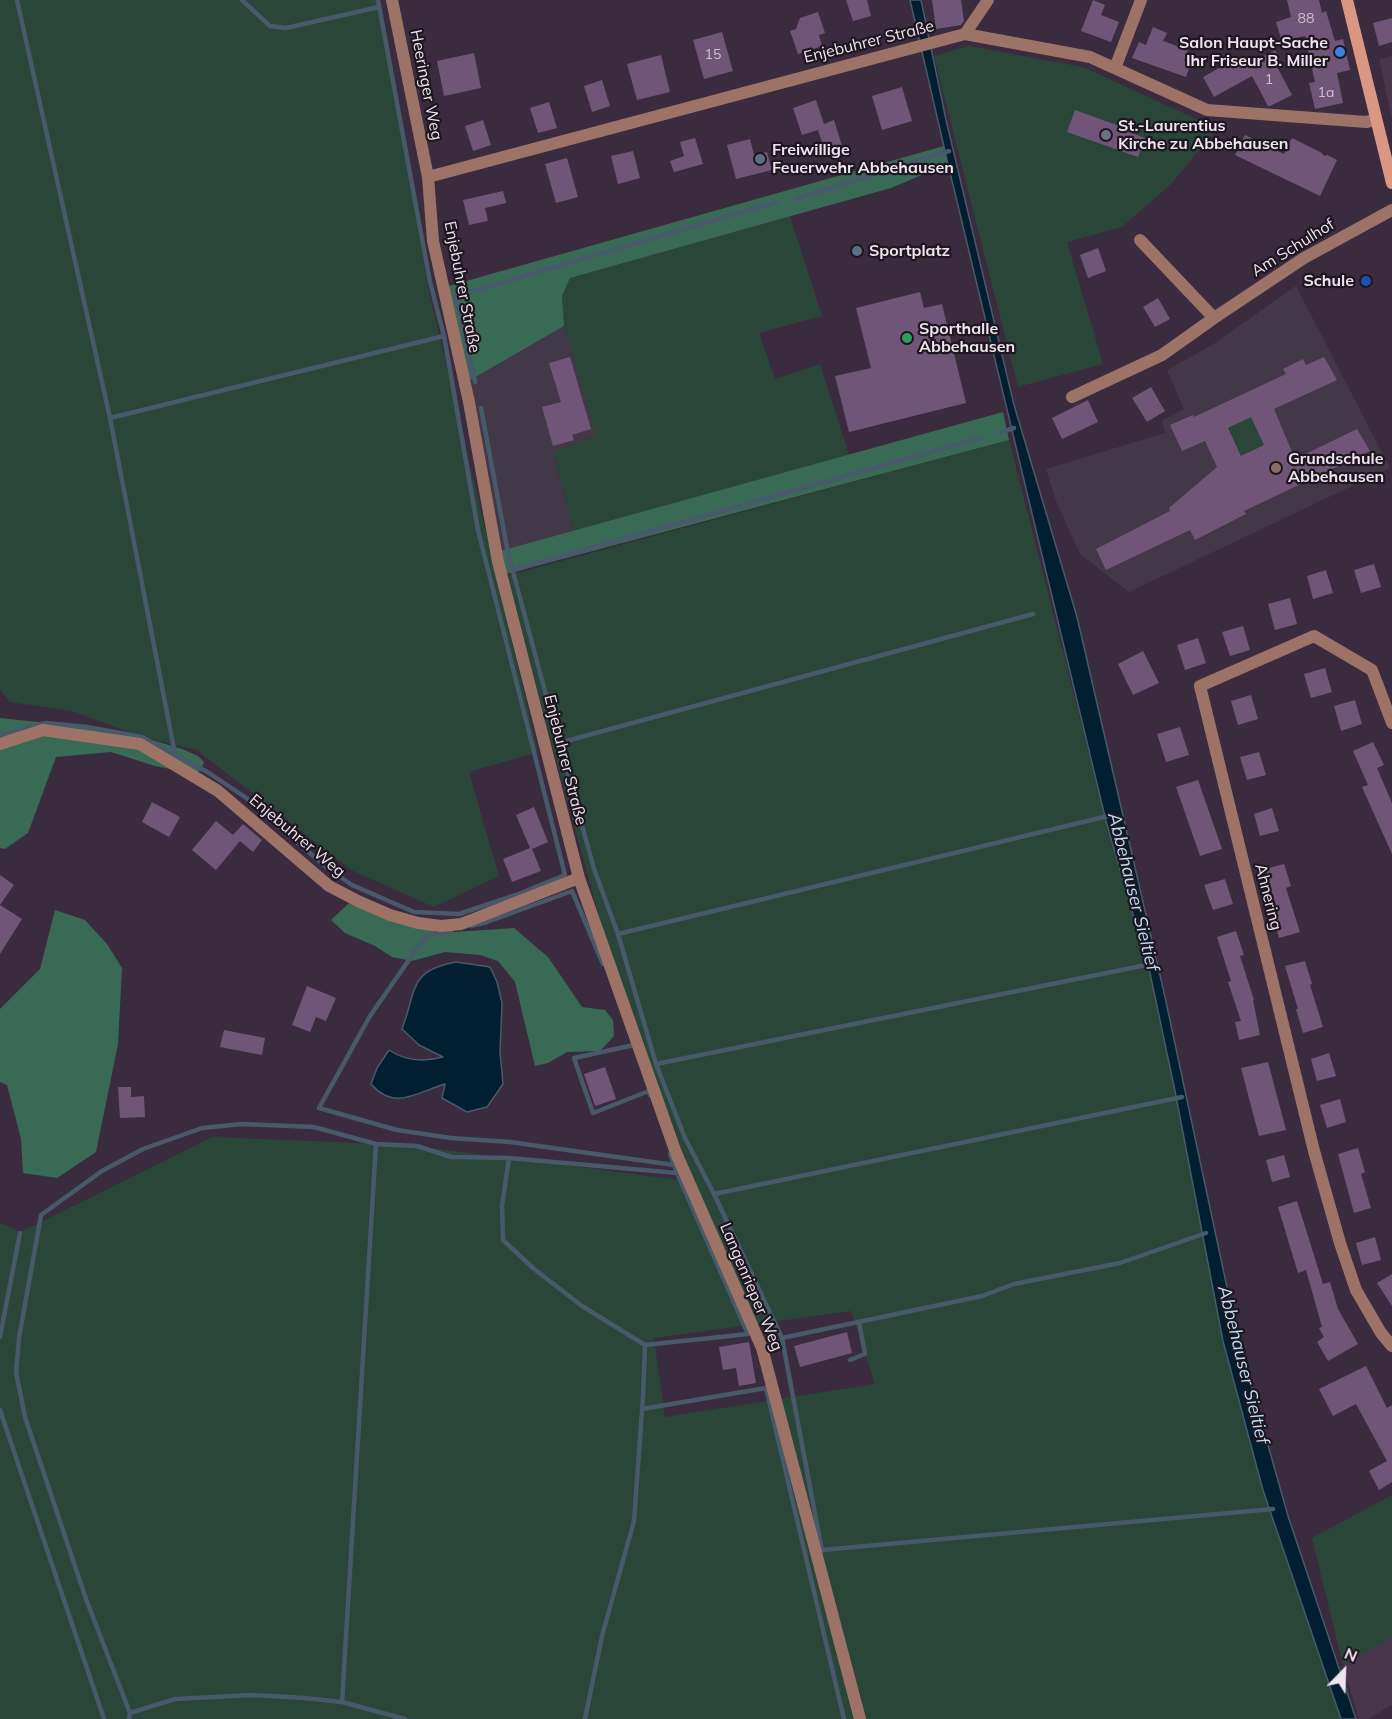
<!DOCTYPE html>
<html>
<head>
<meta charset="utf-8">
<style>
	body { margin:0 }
	#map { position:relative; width:1392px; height:1719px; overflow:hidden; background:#3a2c3e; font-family:Mulish,sans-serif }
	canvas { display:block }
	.north { position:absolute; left:1314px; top:1641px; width:60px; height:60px; -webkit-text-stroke:4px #1e171f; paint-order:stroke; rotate:23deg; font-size:16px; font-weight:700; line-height:24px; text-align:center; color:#ede4f0 }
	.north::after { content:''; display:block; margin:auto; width:21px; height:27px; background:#ede4f0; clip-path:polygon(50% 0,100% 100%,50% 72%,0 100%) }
</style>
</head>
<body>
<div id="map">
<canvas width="1392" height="1719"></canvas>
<div class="north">N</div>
</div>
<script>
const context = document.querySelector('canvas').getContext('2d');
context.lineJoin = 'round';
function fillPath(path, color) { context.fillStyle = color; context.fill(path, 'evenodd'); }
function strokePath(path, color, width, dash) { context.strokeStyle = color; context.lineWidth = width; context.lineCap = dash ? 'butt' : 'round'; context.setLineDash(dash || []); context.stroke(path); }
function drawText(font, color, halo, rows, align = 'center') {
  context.font = font + ' Mulish,sans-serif'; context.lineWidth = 4.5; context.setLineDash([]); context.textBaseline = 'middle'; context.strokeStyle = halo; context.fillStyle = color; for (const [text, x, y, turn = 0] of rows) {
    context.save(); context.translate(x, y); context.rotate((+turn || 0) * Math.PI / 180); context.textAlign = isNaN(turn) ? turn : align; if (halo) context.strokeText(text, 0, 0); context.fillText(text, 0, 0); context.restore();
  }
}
fillPath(new Path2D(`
	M1392,56V120L1379,59Z
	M1392,1637V1705L1368,1719H1359L1343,1665Z`), '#49364d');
fillPath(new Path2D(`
	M1296,286L1390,468L1129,592L1080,554L1056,501L1046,469L1165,433L1162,421L1184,409L1167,370L1212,345Z
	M564,326L596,436L553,452L574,531L500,551L467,382Z`), '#423848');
fillPath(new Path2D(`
	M0,0H379L429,292L538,752L469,772L499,876L434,907L351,870L197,750L142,737L72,711L10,702L0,689Z
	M969,46L1083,67L1205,123H1222L1170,185L1122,227L1067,242L1103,364L1018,387L934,56Z
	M790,216L822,316L759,333L775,379L820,364L849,455L574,531L553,452L596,436L564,326L562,296L570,278Z
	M1249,412L1264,445L1241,456L1228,428L1240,422Z
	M1009,440L1106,821L1150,973L1175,1091L1223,1341L1263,1490L1341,1719H0V1223L21,1232L212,1137L407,1145L680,1180L607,945L506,576ZM851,1311L875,1384L665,1417L654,1338Z
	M1392,1495V1637L1343,1665L1312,1538Z`), '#2a4639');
fillPath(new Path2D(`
	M944,146L948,164L891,188L570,278L562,296L564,326L467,382L445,287Z
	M1003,412L1009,440L506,574L500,551Z
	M0,718L122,731L182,749L198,756L204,762L201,770L195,774L155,766L111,752L56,757L28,833L5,849L0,848Z
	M349,903L372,905L439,933L514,928L548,957L582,1007L605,1010L613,1020L614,1036L600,1051L567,1052L548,1063L535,1066L515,982L498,961L480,955L445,952L412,961L392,957L375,946L345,933L331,920Z
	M55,910L85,920L107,944L122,968L118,1044L96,1152L57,1178L23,1173L21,1139L7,1085L0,1082V1009L40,969Z`), '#386a55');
const water = new Path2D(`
	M910,0H921L946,120L1014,405L1077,617L1165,997L1238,1339L1288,1516L1356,1719H1341L1263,1490L1223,1341L1175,1091L1150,973L1106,821L948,164Z
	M456,962L490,967L497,982L502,1003L500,1052L503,1084L487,1107L467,1112L442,1098L445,1084C419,1091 395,1112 371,1084L377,1068L389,1050C405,1061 424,1062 443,1057L419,1045L402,1029C417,990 408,971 456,962Z`);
fillPath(water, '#021e31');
strokePath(water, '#48596a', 1.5);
strokePath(new Path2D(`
	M17,0L110,418L175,754
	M242,0L270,26L286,28L379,7
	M796,199L949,151
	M475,382L456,296L777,202
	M481,408L508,553L562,755
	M110,418L444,336
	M999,433L1014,428
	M513,570L980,438
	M0,735L46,723L87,727L142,737L209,773L245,797L326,867L352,885L414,912L459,914L516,895L565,875L478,530L444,336L430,282L378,0
	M559,743L1033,614
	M566,767L594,869L618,934L656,1064L685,1138L714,1194L782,1338L982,1296L1014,1284L1120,1263L1206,1233
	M471,926L487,922L572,891L603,964
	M451,931L427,936L420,944L370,1016L319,1108L397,1130L451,1138L510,1142L674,1165
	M618,934L1108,816
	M633,1042L634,1045L574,1058L593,1113L649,1091L650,1095
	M656,1064L1151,964
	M509,1158L502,1206L503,1240L534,1269L582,1306L645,1345L748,1334L677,1173L670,1154
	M714,1194L1182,1097
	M0,1337L20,1233
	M782,1338L822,1551
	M850,1360L865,1354L859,1322
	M642,1409L766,1388L844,1719
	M0,1410L104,1719
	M822,1550L1273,1509
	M342,1702L376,1144
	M130,1713L175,1699L252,1695L304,1698L342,1702L405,1719
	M129,1719L130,1713L86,1599L25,1417L16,1372L19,1338L41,1215L102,1171L143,1149L202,1128L242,1124L314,1127L376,1144L417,1146L451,1157L509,1158L677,1173
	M585,1719L602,1636L634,1521L643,1397L645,1345`), '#48596a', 4.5);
fillPath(new Path2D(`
	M846,0H867L871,16L853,21Z
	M932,0H961L964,21L961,25L936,29Z
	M1093,0L1105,5L1101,15L1119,22L1111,42L1081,31Z
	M1287,0H1319L1322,13L1326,11L1335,41L1343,39L1350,70L1337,73L1343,103L1315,109L1309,83L1315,82L1305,36L1282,42L1276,22L1291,17Z
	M818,12L825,33L819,35L822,46L798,54L790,31L796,29L800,18Z
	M1392,18V42L1379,46L1373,23Z
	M1153,27L1167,33L1163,41L1188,50L1184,61L1191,63L1186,77L1132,58L1139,42L1146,45Z
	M722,32L733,71L704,79L693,40Z
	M1275,50L1280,60L1275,63L1292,95L1270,106H1268L1252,76L1214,97L1203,77L1239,57L1244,67Z
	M474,53L481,88L444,96L437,61Z
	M661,55L670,92L637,100L627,64Z
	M602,80L610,106L592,112L584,86Z
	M902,87L912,121L882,130L872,96Z
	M816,100L824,124L834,120L844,152L827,157L818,130L802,135L793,108Z
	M549,102L557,128L538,133L530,108Z
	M1075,110L1122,127L1121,129L1145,138L1138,157L1067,132Z
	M483,120L491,145L473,151L465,126Z
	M1245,135L1284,154L1292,138L1322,153L1324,156L1327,155L1337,160L1320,196L1235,155Z
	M695,138L703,164L674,172L670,161L684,156L680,142Z
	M750,139L754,155L767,152L772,170L736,179L727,145Z
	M633,151L640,178L618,184L611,156Z
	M567,158L578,197L556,203L545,164Z
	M503,191L506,203L485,208L488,221L469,225L463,200Z
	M1098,248L1106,271L1088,278L1080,255Z
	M920,292L924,308L942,304L966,403L849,432L835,376L871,368L856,308Z
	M1158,298L1170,319L1155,327L1143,307Z
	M570,357L591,429L572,435L574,440L553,446L542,407L561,402L549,363Z
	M1324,357L1337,380L1274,409L1295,459L1357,429L1370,451L1244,511L1246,514L1195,540L1190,530L1106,570L1096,549L1170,511L1169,508L1217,467L1205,441L1182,451L1170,425L1193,415L1194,417L1286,374L1283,369L1303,359L1306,365ZM1251,417L1264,445L1241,456L1228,428Z
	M1151,387L1165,411L1147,422L1132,398Z
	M1088,400L1098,422L1062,439L1052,418Z
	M1374,564L1381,587L1361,593L1354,570Z
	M1326,570L1333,593L1313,599L1307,576Z
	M1290,598L1297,624L1275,630L1268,604Z
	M1243,626L1250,650L1230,656L1222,632Z
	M1198,638L1206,663L1185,670L1177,645Z
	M1143,651L1159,683L1133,695L1118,664Z
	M1325,668L1332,692L1311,698L1304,674Z
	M1251,695L1258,719L1238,725L1231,701Z
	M1355,700L1362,724L1341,731L1334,706Z
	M1180,727L1189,755L1166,762L1157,734Z
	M1373,742L1384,765L1377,768L1392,803V854L1362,787L1368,785L1353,751Z
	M1259,752L1266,775L1247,780L1240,757Z
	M1198,780L1222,849L1200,856L1176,787Z
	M152,802L180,817L169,837L142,822Z
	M534,807L548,842L532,849L541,871L512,882L503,859L530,848L516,815Z
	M1272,808L1279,831L1260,836L1254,814Z
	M216,821L233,835L243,824L262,840L253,852L240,841L216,870L192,850Z
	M1284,864L1291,886L1286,888L1300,932L1279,938L1272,914L1278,912L1265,869Z
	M0,875L14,885L0,905L22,919L0,954Z
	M1225,879L1233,904L1213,910L1204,885Z
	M1236,931L1244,955L1240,956L1254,1000H1253L1260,1035L1239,1040L1235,1022L1241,1021L1228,982L1231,981L1217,937Z
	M1305,961L1312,984L1310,985L1323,1027L1303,1033L1296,1009H1298L1285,966Z
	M307,986L336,998L326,1021L316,1017L310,1032L292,1025Z
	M224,1030L265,1038L262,1055L220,1047Z
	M1329,1053L1336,1076L1317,1081L1311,1059Z
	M1268,1062L1286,1130L1259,1136L1241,1068Z
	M605,1067L616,1099L595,1106L584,1074Z
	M118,1087H131V1097L144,1096L145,1117L120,1118Z
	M1340,1099L1346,1122L1327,1128L1320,1105Z
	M1358,1148L1365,1172L1361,1174L1371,1208L1354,1213L1338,1154Z
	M1284,1155L1290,1177L1272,1182L1266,1160Z
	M1297,1201L1323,1284L1330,1282L1338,1309L1358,1344L1328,1361L1317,1342L1324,1337L1319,1328L1322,1327L1306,1270L1298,1273L1278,1207Z
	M1375,1237L1381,1260L1362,1265L1356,1243Z
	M1392,1274V1306L1377,1283Z
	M847,1332L852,1353L800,1367L794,1346Z
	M749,1342L756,1383L739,1386L736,1368L723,1370L719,1347Z
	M1366,1366L1387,1408L1392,1405V1482L1379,1490L1369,1471L1387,1461L1356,1404L1333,1416L1319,1389Z`), '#715578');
strokePath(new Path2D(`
	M392,0L428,177L433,241L469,402L498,562L579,878L676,1153L762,1348L860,1719
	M965,34L1090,57L1207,110L1366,122L1376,120
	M1115,68L1141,0
	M428,177L965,34L988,0
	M1140,240L1214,318
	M1072,397L1162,355L1214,318L1304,258L1392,210
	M1392,723L1372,670L1314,636L1200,686L1314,1151L1340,1243L1356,1290L1381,1333L1392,1346
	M0,744L43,730L140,744L218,791L329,886L360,902L390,915L418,923L441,926L461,924L579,878`), '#9d7367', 12);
strokePath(new Path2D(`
	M1347,0L1392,183`), '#d99784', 12);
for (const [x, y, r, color] of [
	[1340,52,6,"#3f7fe0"],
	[1106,135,6,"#6b7280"],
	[760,159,6,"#5c6f8a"],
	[857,251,6,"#5c6f8a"],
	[1366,281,6,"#1a4fb4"],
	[907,338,6,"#2e9e5b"],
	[1276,468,6,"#8d6e63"]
]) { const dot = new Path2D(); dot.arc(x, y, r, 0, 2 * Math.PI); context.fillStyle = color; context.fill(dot); strokePath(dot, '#1e171f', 2); }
drawText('14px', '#cec0d2', null, [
	["88",1306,19],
	["15",713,55],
	["1",1269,80],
	["1a",1326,93]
]);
drawText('16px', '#ede4f0', '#1e171f', [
	["Enjebuhrer Straße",869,42,-14],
	["Heeringer Weg",426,85,79],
	["Am Schulhof",1293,248,-32],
	["Enjebuhrer Straße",462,287,79],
	["Enjebuhrer Straße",565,760,76],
	["Enjebuhrer Weg",297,836,40],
	["Ahnering",1268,897,76],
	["Langenrieper Weg",751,1287,67]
]);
drawText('bold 16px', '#ede4f0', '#1e171f', [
	["Salon Haupt-Sache",1328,43,"right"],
	["Ihr Friseur B. Miller",1328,61,"right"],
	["St.-Laurentius",1118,126],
	["Kirche zu Abbehausen",1118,144],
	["Freiwillige",772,150],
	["Feuerwehr Abbehausen",772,168],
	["Sportplatz",869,251],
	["Schule",1354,281,"right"],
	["Sporthalle",919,329],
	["Abbehausen",919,347],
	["Grundschule",1288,459],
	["Abbehausen",1288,477]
], 'left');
drawText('italic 18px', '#badffd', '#1e171f', [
	["Abbehauser Sieltief",1133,892,76],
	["Abbehauser Sieltief",1243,1365,76]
]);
</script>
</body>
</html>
